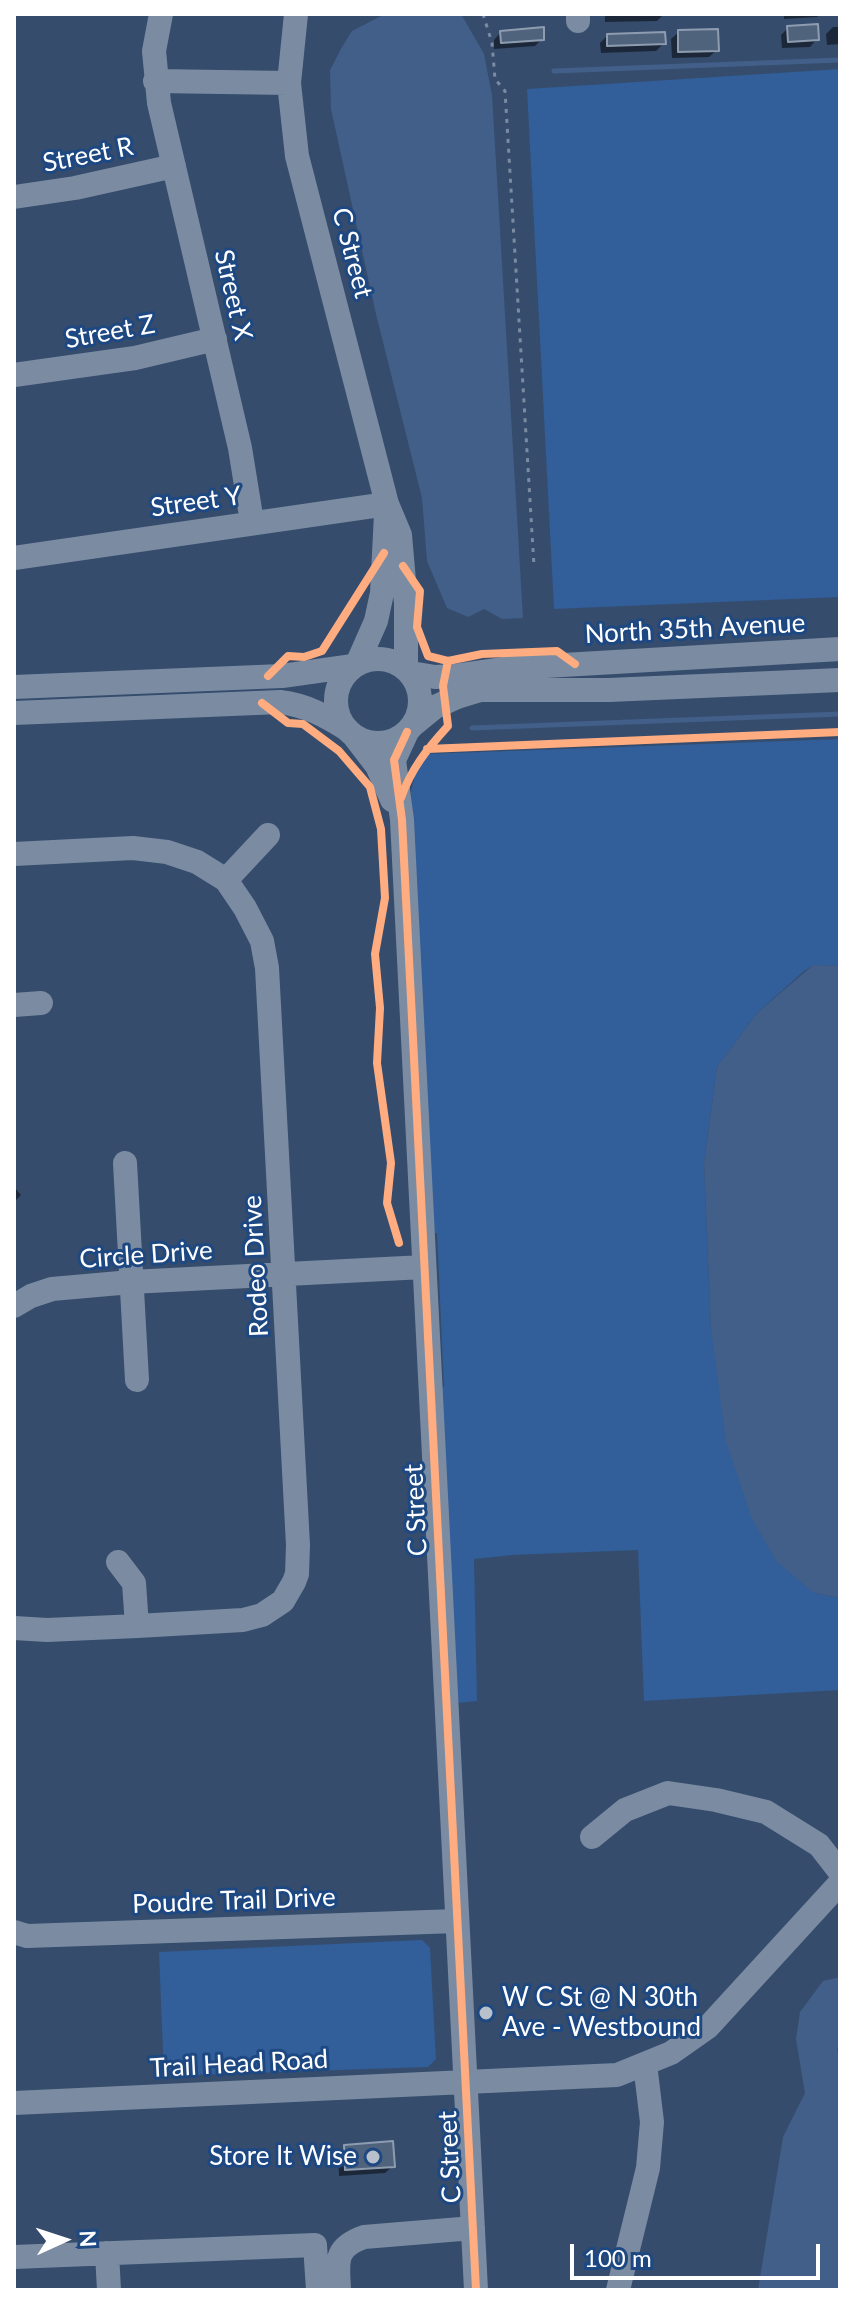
<!DOCTYPE html>
<html>
<head>
<meta charset="utf-8">
<style>
	body { margin:0 }
	#map { position:relative; width:854px; height:2304px; overflow:hidden; background:#354c6c; font-family:Lato,sans-serif }
	canvas { display:block }
	.frame { position:absolute; inset:0; border:16px solid #fff; pointer-events:none }
	.north { position:absolute; left:24px; top:2200px; width:80px; height:80px; -webkit-text-stroke:6px #1e4882; paint-order:stroke; rotate:87deg; font-size:22px; font-weight:700; line-height:32px; text-align:center; color:#fff }
	.north::after { content:''; display:block; margin:auto; width:28px; height:36px; background:#fff; clip-path:polygon(50% 0,100% 100%,50% 72%,0 100%) }
	.scale { position:absolute; left:570px; top:2244px; width:250px; height:36px; box-sizing:border-box; border:4px solid #fff; border-top:0; padding-left:10px; font-size:24px; line-height:28px; white-space:nowrap; color:#fff; -webkit-text-stroke:6px #1e4882; paint-order:stroke }
</style>
</head>
<body>
<div id="map">
<canvas width="854" height="2304"></canvas>
<div class="frame"></div>
<div class="north">N</div>
<div class="scale">100 m</div>
</div>
<script>
const context = document.querySelector('canvas').getContext('2d');
context.lineJoin = 'round';
function fillPath(path, color) { context.fillStyle = color; context.fill(path, 'evenodd'); }
function strokePath(path, color, width, dash) { context.strokeStyle = color; context.lineWidth = width; context.lineCap = dash ? 'butt' : 'round'; context.setLineDash(dash || []); context.stroke(path); }
function drawText(font, color, halo, rows, align = 'center') {
  context.font = font + ' Lato,sans-serif'; context.lineWidth = 6; context.setLineDash([]); context.textBaseline = 'middle'; context.strokeStyle = halo; context.fillStyle = color; for (const [text, x, y, turn = 0] of rows) {
    context.save(); context.translate(x, y); context.rotate((+turn || 0) * Math.PI / 180); context.textAlign = isNaN(turn) ? turn : align; if (halo) context.strokeText(text, 0, 0); context.fillText(text, 0, 0); context.restore();
  }
}
fillPath(new Path2D(`
	M840,69V597L554,609L527,89Z
	M840,739V966L813,965L803,972L757,1013L717,1067L704,1163L711,1329L814,1593L840,1598V1690L644,1701L638,1550L512,1555L474,1559L477,1701L457,1703L440,1387H444L437,1233H431L411,792L417,766L426,754Z
	M422,1940L430,1948L436,2059L428,2067L164,2076L159,1952Z`), '#325e99');
fillPath(new Path2D(`
	M385,14H461L484,54L492,95L523,618L502,619L484,609L468,617L447,608L427,561L422,498L376,314L331,109L330,70L342,47L352,31Z
	M813,965L840,966V1598L814,1593L777,1562L752,1519L726,1442L711,1329L704,1163L717,1067L757,1013Z
	M840,1977V2045L837,2049L840,2064V2290H758L783,2137L805,2093L796,2039L800,2012L823,1981Z`), '#415f89');
fillPath(new Path2D(`
	M605,14H664L657,21L605,22Z
	M784,14H820L817,17L784,19Z
	M833,27H840V44L827,45L826,34Z
	M788,28L817,39L810,47L782,48L781,35Z
	M501,32L542,39L535,46L494,49V40Z
	M679,32L717,50L709,57L672,58L671,39Z
	M607,36L664,43L656,51L601,53L600,43Z
	M14,1187L21,1195L14,1202Z
	M345,2147L393,2166L385,2173L339,2176L338,2154Z`), '#0007');
strokePath(new Path2D(`
	M554,71L840,60
	M472,728L840,714`), '#415f89', 5);
const building = new Path2D(`
	M818,24L819,40L788,42L787,26Z
	M544,27V40L501,43L500,31Z
	M718,29L719,51L678,52V30Z
	M665,32L666,44L607,46V34Z
	M393,2141L395,2167L345,2170L344,2145Z`);
fillPath(building, '#50637c');
strokePath(building, '#8e9cb0', 2);
strokePath(new Path2D(`
	M483,14L492,43L495,79L505,91L534,566`), '#7b8ca2', 3, [4, 6]);
strokePath(new Path2D(`
	M161,14L154,51L159,103L240,448L252,522
	M296,14L289,83L297,156L387,504L400,535L406,604V668
	M578,21V14
	M155,81L289,83
	M14,197L75,188L174,166
	M14,375L135,358L215,339
	M14,558L387,504
	M336 701a42 42 0 1 1 84 0a42 42 0 1 1-84 0Z
	M357,664L376,621L382,593L386,514
	M411,673L435,677L455,676L511,668L840,649
	M14,687L282,676L353,666
	M14,713L280,702C306,705 326,716 348,730
	M413,725L435,707L457,697L480,690H609L840,680
	M407,732L394,760L402,820L476,2290
	M354,736L377,766L392,800
	M14,854L133,848L167,852L197,862L226,880L245,908L262,941L267,968L298,1545L297,1574L294,1582L283,1601L262,1615L243,1620L137,1626L47,1630L14,1628
	M226,880L268,835
	M14,1005L41,1003
	M125,1163L137,1380
	M14,1306L31,1296L52,1289L131,1282L424,1267
	M118,1562L134,1583L137,1626
	M592,1837L625,1810L668,1793L716,1800L766,1812L819,1845L840,1872
	M14,1932L27,1936L457,1921
	M14,2103L617,2075L671,2053L708,2027L840,1883
	M107,2253L109,2290
	M14,2257L315,2245L318,2290
	M339,2290C338,2262 333,2248 364,2237L473,2228
	M618,2290L648,2168L652,2122L645,2064`), '#7b8ca2', 24);
strokePath(new Path2D(`
	M403,566L420,591L417,627L428,656L448,661L482,654L557,651L575,664
	M268,676L288,656L304,657L322,651L384,553
	M262,703L288,723L303,724L339,751L370,787L381,829L385,898L375,954L380,1008L377,1063L391,1163L387,1203L399,1243
	M407,732L394,760L402,820L476,2290
	M427,749L840,732
	M401,798C411,769 427,749 448,726L443,686L448,661`), '#ffac80', 8);
for (const [x, y, r, color] of [
	[486,2013,8,"#b8c0cc"],
	[373,2157,8,"#b8c0cc"]
]) { const dot = new Path2D(); dot.arc(x, y, r, 0, 2 * Math.PI); context.fillStyle = color; context.fill(dot); strokePath(dot, '#1e4882', 3); }
drawText('26px', '#fff', '#1e4882', [
	["Street R",88,155,-11],
	["C Street",352,253,75],
	["Street X",233,295,77],
	["Street Z",110,332,-10],
	["Street Y",196,502,-8],
	["North 35th Avenue",695,629,-3],
	["Circle Drive",146,1255,-4],
	["Rodeo Drive",256,1266,-93],
	["C Street",416,1510,-93],
	["Poudre Trail Drive",234,1901,-2],
	["Trail Head Road",239,2064,-3],
	["C Street",450,2157,-93]
]);
drawText('26px', '#fff', '#1e4882', [
	["W C St @ N 30th",502,1998],
	["Ave - Westbound",502,2028],
	["Store It Wise",357,2157,"right"]
], 'left');
</script>
</body>
</html>
